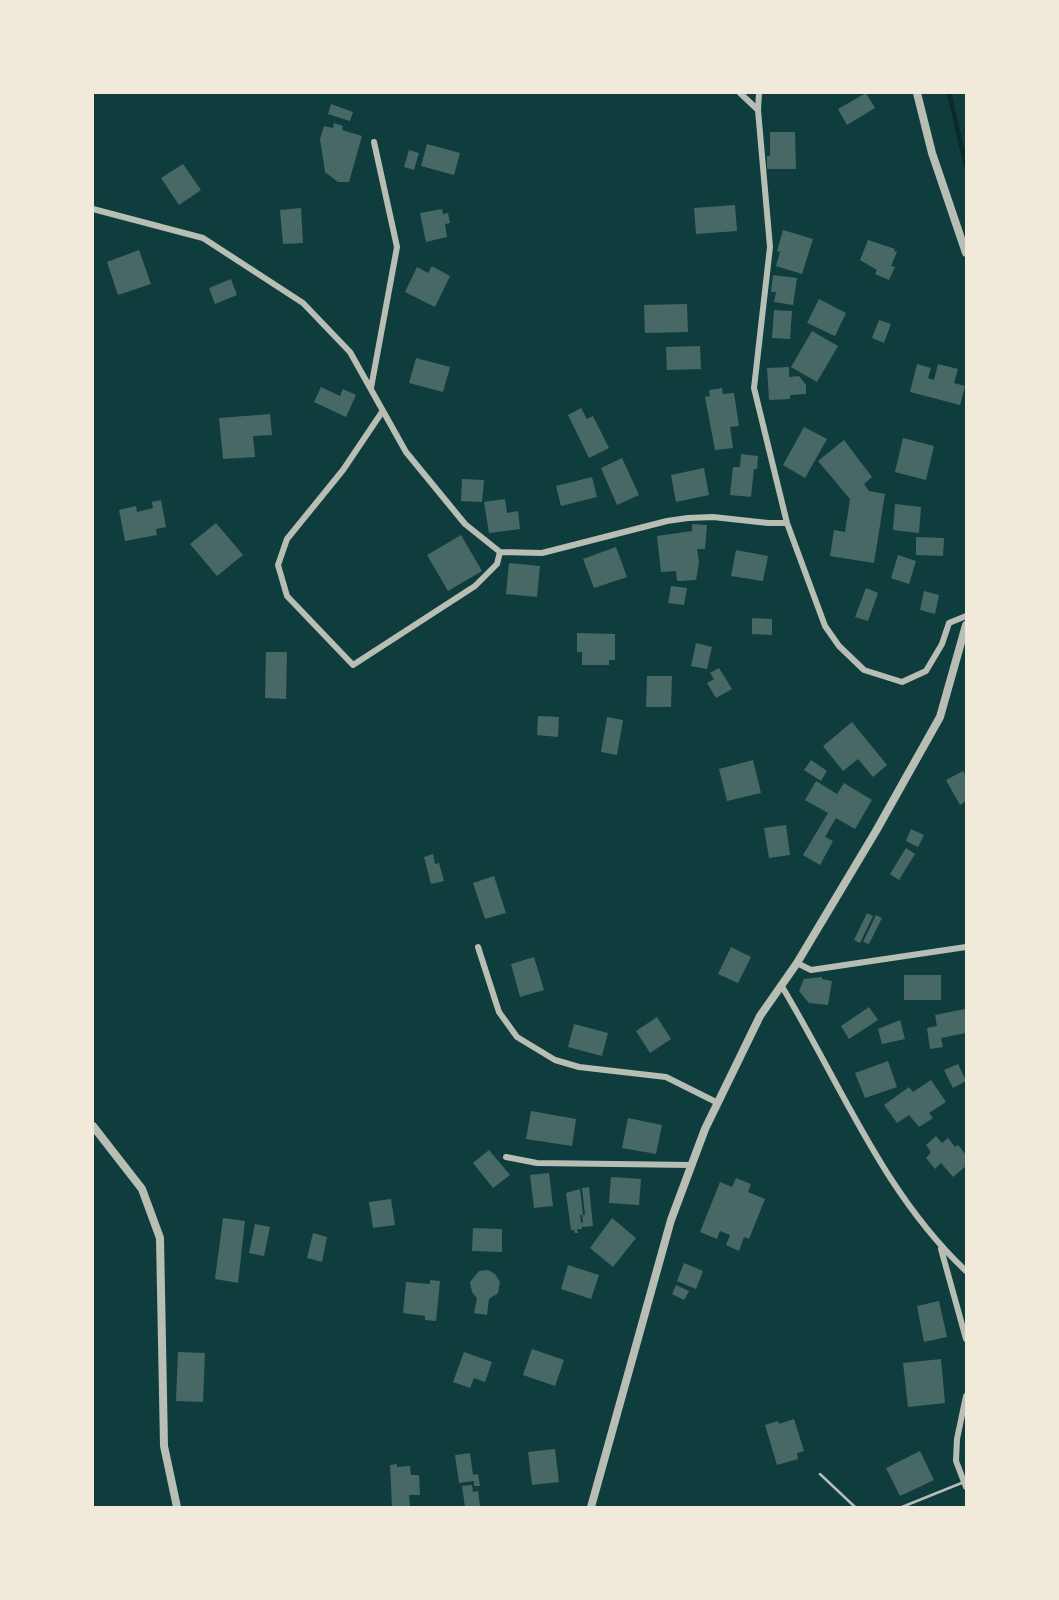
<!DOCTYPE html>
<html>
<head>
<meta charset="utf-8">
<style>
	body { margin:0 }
	#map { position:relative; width:1059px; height:1600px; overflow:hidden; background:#0f3d3e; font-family:"Archivo Narrow",sans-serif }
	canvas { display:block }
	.frame { position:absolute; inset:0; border:94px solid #f1e9da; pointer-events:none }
</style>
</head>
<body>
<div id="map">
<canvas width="1059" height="1600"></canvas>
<div class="frame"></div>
</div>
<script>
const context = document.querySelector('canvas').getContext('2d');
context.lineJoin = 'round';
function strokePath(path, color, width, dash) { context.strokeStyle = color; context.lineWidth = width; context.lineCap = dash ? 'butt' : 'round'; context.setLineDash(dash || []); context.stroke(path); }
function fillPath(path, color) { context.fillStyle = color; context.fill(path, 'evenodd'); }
strokePath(new Path2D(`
	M949,93L966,166`), '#0a2a2b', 4.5);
fillPath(new Path2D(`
	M866,93L875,108L847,125L838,109Z
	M331,104L353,112L350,121L328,114Z
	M334,123L343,126L342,130L362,136L349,182H338L325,172L320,139L324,126L333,128Z
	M770,132H795L796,169H767V156H770Z
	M427,144L460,153L454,175L421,166Z
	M409,150L419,153L414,170L404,167Z
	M183,164L201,190L179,205L161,178Z
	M735,205L737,231L696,234L694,208Z
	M301,208L303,243L283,244L280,210Z
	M442,209L443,214L448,213L450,223L445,224L447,237L426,242L420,213Z
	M783,230L813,239L802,274L776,266L780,252L777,251Z
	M868,240L895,249L894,251L897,252L891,266L895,267L889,280L875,274L877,270L860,260Z
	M139,250L151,284L118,295L107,262Z
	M432,266L450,276L435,307L405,292L417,267L428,273Z
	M773,275L797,278L793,305L774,302L776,292H771Z
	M231,279L237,295L215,304L209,288Z
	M819,299L846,313L835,336L807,323Z
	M687,304L688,332L645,333L644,305Z
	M774,310L792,311L790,339L772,338Z
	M879,320L891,324L884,343L872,338Z
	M812,331L838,346L817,382L791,367Z
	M700,346L701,369L667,370L666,347Z
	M416,358L450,367L443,392L409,383Z
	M917,364L931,368L928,378L934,380L938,364L958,369L954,383L965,386L960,405L910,392Z
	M789,367V377L799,376L806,385V394L790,395V399L769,400L767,368Z
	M321,387L340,396L343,389L356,395L346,417L314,402Z
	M722,388L723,394L734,393L739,426L730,427L733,448L715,450L705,397L710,396L709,390Z
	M581,408L587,419L593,416L609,448L589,458L568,415Z
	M270,414L272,435L253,436L255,457L223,459L219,418Z
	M804,427L827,439L805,478L783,465Z
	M903,438L934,446L926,480L895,472Z
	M844,440L872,477L864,484L869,491L885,494L874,563L830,556L834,530L845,532L850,499L818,461Z
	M741,454L758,456L757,469H754L751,497L730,495L733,467H740Z
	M622,458L639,495L617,505L601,468Z
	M704,468L709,495L676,502L671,475Z
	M592,477L597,497L561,506L556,486Z
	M462,479L484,480L482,502L461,501Z
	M505,499L507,513L518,511L520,529L489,533L484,502Z
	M161,500L166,527L156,529L157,535L125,541L119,510L136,506L137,512L153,508L152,502Z
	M895,504L921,507L919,533L893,530Z
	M216,523L243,555L217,576L190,544Z
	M692,524L707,525L705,549H697L699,562L696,580L677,581L676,571L661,572L657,536L692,531Z
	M461,535L482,571L448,591L427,555Z
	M916,537L944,538L943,556L916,555Z
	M616,547L627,577L594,588L583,559Z
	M736,550L768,556L763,581L731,576Z
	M898,555L916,561L909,584L891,578Z
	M509,563L540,566L537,597L506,594Z
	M671,586L687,588L684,605L668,603Z
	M866,588L878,593L868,621L855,617Z
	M924,591L939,595L935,614L920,610Z
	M752,618L772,619V635L752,634Z
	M577,633L615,634V660H609V665H582V652H577Z
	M696,643L712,647L707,669L691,666Z
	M266,652H287L286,699L265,698Z
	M719,668L732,689L716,698L707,683L714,679L710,673Z
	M647,676H672L671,707H646Z
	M538,716L559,717L558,737L537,735Z
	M607,717L623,720L617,755L601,752Z
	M852,722L887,765L873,777L858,759L843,771L823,746Z
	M753,760L761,793L727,801L719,769Z
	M811,760L827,771L821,781L804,770Z
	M963,771L966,776V801L960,805L946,780Z
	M816,781L837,794L844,783L872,800L855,829L836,818L825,837L833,841L820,865L803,855L828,813L805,800Z
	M786,825L790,855L769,858L764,828Z
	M911,829L924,835L918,847L906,841Z
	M906,848L915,854L899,880L890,874Z
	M433,854L435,864L439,863L444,881L431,884L424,857Z
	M494,876L506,913L485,919L473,883Z
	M867,913L873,916L860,943L854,940Z
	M876,915L882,918L869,944L863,942Z
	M731,947L751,957L738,983L718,974Z
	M534,957L544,990L520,997L511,964Z
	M904,975H941V1000H904Z
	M822,977V979L832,981L828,1005L809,1003L799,991L804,979Z
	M869,1007L878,1020L849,1039L841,1026Z
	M965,1009L966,1033L941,1038L943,1047L930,1049L927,1028L937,1026L935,1015Z
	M657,1017L671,1039L650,1053L636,1031Z
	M900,1020L905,1039L882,1044L878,1029Z
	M574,1024L608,1033L602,1056L568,1047Z
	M888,1061L897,1087L865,1098L855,1073Z
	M958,1064L966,1081L953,1088L944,1070Z
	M931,1080L946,1102L929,1113L933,1118L919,1127L909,1115L897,1123L884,1105L909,1087L913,1092Z
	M531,1111L576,1119L572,1146L526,1139Z
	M628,1118L662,1125L656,1154L622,1148Z
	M936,1136L942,1143L948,1138L955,1147L958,1145L966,1155V1166L953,1177L941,1163L935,1169L926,1158L931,1152L926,1145Z
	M489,1150L510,1175L493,1188L473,1163Z
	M549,1173L553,1206L534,1208L530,1175Z
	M611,1177L641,1179L639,1205L609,1203Z
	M736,1178L751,1184L748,1192L765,1199L749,1239L744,1237L739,1251L726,1245L730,1235L720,1231L717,1239L700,1232L720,1182L732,1187Z
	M589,1187L593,1226L583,1227L582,1225V1229H577L578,1233H575L574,1230H571L566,1193L580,1189L583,1215H580L581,1223L583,1222L582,1215H585L582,1188Z
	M391,1199L395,1225L373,1228L369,1202Z
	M223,1218L245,1221L238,1283L215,1279Z
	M612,1218L636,1238L613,1267L590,1248Z
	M255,1224L270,1227L264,1256L249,1253Z
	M473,1228L502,1229V1252L472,1251Z
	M313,1233L327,1237L322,1262L307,1258Z
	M684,1263L703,1271L696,1289L677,1281Z
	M568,1265L599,1275L591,1299L561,1289Z
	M488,1270L495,1274L500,1282L498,1293L489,1299L487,1315L474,1313L477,1298L472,1292L470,1282L479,1271Z
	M430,1280L440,1281L436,1321L425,1320V1316L403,1313L406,1282L430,1284Z
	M676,1285L689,1291L684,1300L672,1294Z
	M939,1301L947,1337L924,1342L917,1306Z
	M532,1349L564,1360L555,1386L523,1375Z
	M178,1352L205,1353L203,1402L176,1401Z
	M464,1352L492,1362L485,1382L474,1378L470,1388L453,1382Z
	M941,1359L945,1403L908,1407L903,1363Z
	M794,1419L804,1451L797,1453L798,1459L777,1465L765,1425L778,1421L779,1424Z
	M555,1449L559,1482L532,1485L528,1452Z
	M920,1451L934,1480L900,1496L886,1468Z
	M470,1453L473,1475L478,1474L480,1486H474V1481L459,1483L455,1455Z
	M397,1464V1467L410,1466L411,1475H419L420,1495H409L410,1507H392L390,1465Z
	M472,1485L473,1492L478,1491L480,1506L465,1507L462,1486Z`), '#486865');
strokePath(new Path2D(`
	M820,1474L855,1507
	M902,1507L964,1482`), '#b8beb3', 2.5);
strokePath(new Path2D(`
	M740,93L758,110
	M759,93L758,110L770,247L754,388L787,523L825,626L839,646L864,670L902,682L926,671L942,644L949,623L966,616
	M93,209L203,238L303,303L350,352L406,452L465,524L500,552L542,553L667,521L688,518L713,517L768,523H787
	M371,388L397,247L374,142
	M382,412L343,470L287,539L278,565L287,596L353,665L475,586L497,564L500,552
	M478,947L499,1012L517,1037L555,1060L579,1067L666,1077L718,1103
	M797,963L811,970L966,947
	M781,985C840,1082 882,1192 966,1271
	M506,1157L537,1163L692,1165
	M941,1249L966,1339
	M966,1396L957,1439L956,1461L966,1487`), '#b8beb3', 6);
strokePath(new Path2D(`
	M917,93L932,153L966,253
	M93,1126L142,1189L160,1238L164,1446L177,1507
	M591,1507L671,1220L705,1129L760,1016L797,963L876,831L940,717L966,625`), '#b8beb3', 8);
</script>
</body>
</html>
